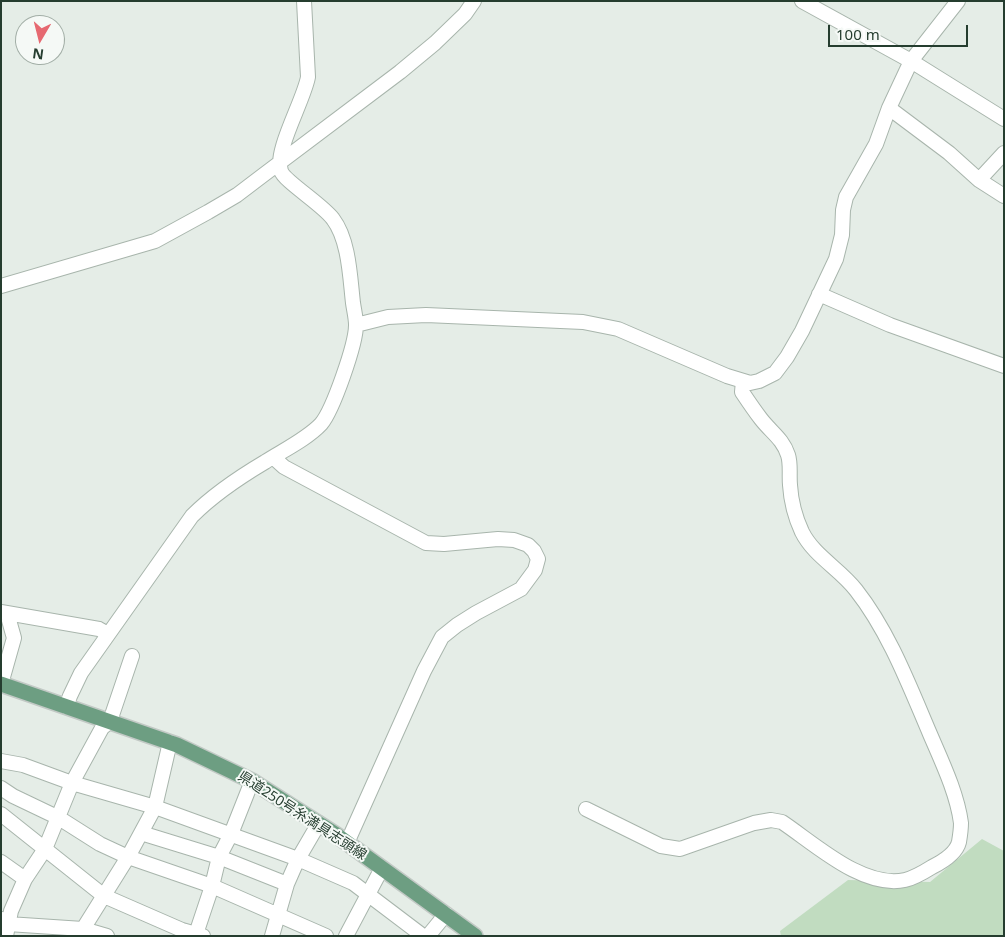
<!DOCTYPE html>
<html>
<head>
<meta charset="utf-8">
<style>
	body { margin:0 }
	#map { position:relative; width:1005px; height:937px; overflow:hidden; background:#e5ede7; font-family:"Noto Sans",sans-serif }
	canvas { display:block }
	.frame { position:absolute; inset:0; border:2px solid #253d2f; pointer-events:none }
	.north { position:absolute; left:15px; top:15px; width:50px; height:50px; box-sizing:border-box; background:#f5f9f6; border:1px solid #a2aea6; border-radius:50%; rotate:188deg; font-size:14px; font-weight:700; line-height:20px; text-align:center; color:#253d2f }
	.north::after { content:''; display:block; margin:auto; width:18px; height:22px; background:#e66971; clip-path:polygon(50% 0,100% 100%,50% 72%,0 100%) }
	.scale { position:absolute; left:828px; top:25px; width:140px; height:22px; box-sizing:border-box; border:2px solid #253d2f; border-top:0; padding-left:6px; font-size:15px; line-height:18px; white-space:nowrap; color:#253d2f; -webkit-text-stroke:4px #f5f9f6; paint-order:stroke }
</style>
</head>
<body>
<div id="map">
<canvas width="1005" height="937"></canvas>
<div class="frame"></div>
<div class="north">N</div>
<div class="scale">100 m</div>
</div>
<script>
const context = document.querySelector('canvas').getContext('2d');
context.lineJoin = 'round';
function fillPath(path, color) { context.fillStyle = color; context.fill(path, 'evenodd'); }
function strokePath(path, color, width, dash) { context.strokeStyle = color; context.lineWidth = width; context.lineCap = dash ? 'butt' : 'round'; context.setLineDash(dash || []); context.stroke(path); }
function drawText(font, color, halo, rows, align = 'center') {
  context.font = font + ' "Noto Sans","Noto Sans JP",sans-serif'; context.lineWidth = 4; context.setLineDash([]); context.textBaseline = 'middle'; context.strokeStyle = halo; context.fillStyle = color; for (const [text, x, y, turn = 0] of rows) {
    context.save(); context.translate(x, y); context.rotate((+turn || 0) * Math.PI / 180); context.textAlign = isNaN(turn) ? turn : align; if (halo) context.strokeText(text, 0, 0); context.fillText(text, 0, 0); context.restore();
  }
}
fillPath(new Path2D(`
	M982,839L1004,851V936H781L780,931L848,880L930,882Z`), '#c1dcc0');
const minor = new Path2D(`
	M802,1L911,61L1004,119
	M889,108L949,153L979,180L1004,196
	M979,180L1004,153
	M1,286L155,241L208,212L237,195L262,176L400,72L435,43L465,14L474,1
	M819,294L890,325L1004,366
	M356,325L388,317L426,315L583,322L618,329L727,376L750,383L759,381L775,373L787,357L802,331L836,259L842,235L843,210L846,197L876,144L889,108L911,61L958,1
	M273,457L284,467L426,543L444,544L498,539L514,540L528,545L534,551L538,559L535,570L521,589L476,613L457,625L442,637L424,671L347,843
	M1,612L99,629L108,634
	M1,684L14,638L7,613
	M66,707L70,696L81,673L192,516C214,494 238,478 265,462C282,451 307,439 321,424C333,410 356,344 356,325C356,318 354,310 353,303C350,277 349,240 333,219C323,205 284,181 281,171C274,151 304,100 308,77L304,1
	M1,761L23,765L72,783L155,807L298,859L353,883L423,936
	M1,788L13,796L59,818L100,844L128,857L212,886L326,936
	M586,809L661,846L680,849L754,823L771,820L782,822C815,844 863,889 905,880C914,878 924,872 932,867C942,862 956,854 959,842C960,836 961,829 961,823C957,793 942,762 930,734C909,685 889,632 856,590C840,569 814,556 802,532C795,517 791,501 790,485C789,475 791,464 788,455C783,439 771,432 761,419C754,410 748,401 742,392L743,381
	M1,814L104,896L182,930L203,936
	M141,833L219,857L287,884
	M1,862L25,879
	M2,919L8,924L83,929L107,936
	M196,934L212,886L219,857L231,834L252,781
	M6,936L11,911L25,879L45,849L72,783L102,728L110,721L132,656
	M83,936V929L128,857L155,807L170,742
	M272,936L287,884L298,859L319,823
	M346,936L382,868
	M428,936L446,914`);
const major = new Path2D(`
	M1,684L177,745L252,781L335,834L475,936`);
strokePath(minor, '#a8b5ac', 16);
strokePath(major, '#c2c9c5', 18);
strokePath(minor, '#fff', 14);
strokePath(major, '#6d9e82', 15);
drawText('14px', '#253d2f', '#f5f9f6', [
	["県道250号糸満具志頭線",302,816,33]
]);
</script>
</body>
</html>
